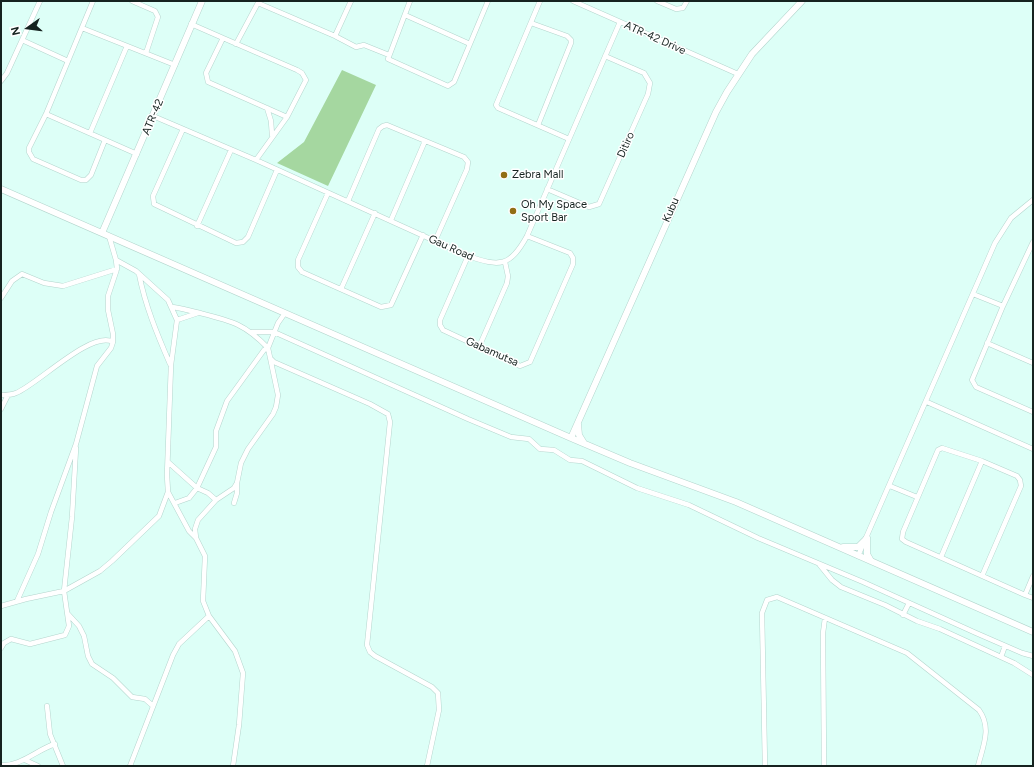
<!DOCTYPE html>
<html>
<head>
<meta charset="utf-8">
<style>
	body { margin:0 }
	#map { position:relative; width:1034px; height:767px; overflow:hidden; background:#ddfff7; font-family:Figtree,sans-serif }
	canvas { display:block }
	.frame { position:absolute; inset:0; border:2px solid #162320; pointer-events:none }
	.north { position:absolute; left:8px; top:8px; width:40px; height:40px; -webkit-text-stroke:3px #fff; paint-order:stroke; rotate:256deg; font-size:11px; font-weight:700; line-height:16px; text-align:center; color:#162320 }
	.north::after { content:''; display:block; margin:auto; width:14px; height:18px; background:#162320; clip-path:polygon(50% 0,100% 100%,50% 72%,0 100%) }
</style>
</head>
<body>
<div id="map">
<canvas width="1034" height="767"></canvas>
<div class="frame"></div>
<div class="north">N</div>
</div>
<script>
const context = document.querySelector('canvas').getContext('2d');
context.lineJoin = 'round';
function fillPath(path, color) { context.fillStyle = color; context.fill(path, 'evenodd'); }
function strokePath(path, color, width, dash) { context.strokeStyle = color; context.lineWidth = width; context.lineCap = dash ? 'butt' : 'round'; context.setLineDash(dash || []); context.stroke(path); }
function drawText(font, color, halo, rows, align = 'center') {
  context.font = font + ' Figtree,sans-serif'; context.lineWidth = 3; context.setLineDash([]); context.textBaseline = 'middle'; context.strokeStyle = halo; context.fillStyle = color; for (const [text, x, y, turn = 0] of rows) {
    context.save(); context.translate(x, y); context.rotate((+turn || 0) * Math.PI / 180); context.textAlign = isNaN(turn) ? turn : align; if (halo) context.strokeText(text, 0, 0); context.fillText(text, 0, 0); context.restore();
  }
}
fillPath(new Path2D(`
	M342,70L376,85L328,186L277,163L304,142Z`), '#a5d7a0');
const street = new Path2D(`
	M93,1L46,114L29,148V152L33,159L81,180H86L91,175L105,140
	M132,1L155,11L158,17L146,53
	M410,1L388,59L448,86L454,82L488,1
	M540,1L496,105L498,108L569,139
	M573,1L738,74
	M657,1L676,9L683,8L687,1
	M258,3L335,36L351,1
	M405,15L470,44
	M531,23L567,36L571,40V43L538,125
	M191,24L223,38L206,73L208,82L287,117
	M82,28L175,65
	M335,36L356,47L364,45L389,55
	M223,38L297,70L302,73L306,80L287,117L256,160
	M22,40L68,61
	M236,44L259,1
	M1,81L7,73L40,1
	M267,108L271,121L272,135
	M46,114L137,154
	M153,116L256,160L468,256C500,267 510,267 527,236L620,22
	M183,129L153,196L154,204L236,243L243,242L248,237L277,170
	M90,133L127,46
	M547,189L589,207L599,204L648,94L650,83L644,73L605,56
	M328,193L298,260V267L302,272L381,307L391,305L423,235
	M348,201L379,129L383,126L387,125L464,157L468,162L467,169L435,241
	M391,220L425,141
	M197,226L231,150
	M1033,242L1003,306L972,380L976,387L1033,412
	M468,256L440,320V325L443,330L520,366L530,362L573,264V258L570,253L527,236
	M139,274C145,305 157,334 170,364
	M341,289L375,213
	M973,294L1003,306
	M1,298L12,281L22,274L44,283L63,286L117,269
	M172,307C182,308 190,311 200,313C232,321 245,324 268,348L264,350L227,401L216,431V447L197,488L208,493L216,500
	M177,320L198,313
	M252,332H274L468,419L511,437L529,439L540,449L554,450L570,460L582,461L637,488L689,505L758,538L863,582L976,633L1022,653L1033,656
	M987,343L1033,363
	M479,347L507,283L508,276L505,262
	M270,358L274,362L370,404L388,414L390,422L367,645L370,652L375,656L432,687L438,693L439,710L427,766
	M1,395C6,395 12,395 16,393C37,385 91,330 113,342
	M927,402L1033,449
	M1,409L8,395
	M168,462L197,488L189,498L175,503
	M890,486L917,497
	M168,492L189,531L196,538
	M234,503L237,493V483
	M858,556L995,243L1011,218L1033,200
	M941,557L982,461
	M819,564L832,580L841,587L885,605L917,621L940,629L1014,663L1033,675
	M982,576L1021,486L1020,480L1017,476L982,461L942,448L938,450L903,532L902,539L906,542L1025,595L1033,598
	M1025,595L1033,576
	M17,601L38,554L51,512L76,444L97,366L111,348L113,342V334L108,310V296L117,269L116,260
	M1,606L26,599L64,591L72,517L76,448
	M68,614L79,626L84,636L88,656L92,664L113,678L132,697L145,699L153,706
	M903,615L909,603
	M1,648L4,643L11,639L30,644L65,635L69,626L64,591L100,571L112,561L159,516L168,492L167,475L171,365L177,320L168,300L136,271L116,260L109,236
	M1001,657L1005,646
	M47,706L50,734L63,766
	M25,760L38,766
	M1,765C20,767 38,749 55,744
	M130,766L173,655L179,644L209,616
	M233,766L239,725L243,673L235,651L209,616L203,601L205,556L196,538L195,529L198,520L216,500L234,488L237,483L241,463L248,449L273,414L276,407L278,395L268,348L278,323L285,313
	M765,766L762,613L767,600L777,597L907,653L979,710C992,728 983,746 978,766
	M824,766L823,633L825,618`);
const secondary = new Path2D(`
	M1,189L571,438L630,463L736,502L1033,632
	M102,233L202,1
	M578,424L579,435L584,443
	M571,438L716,112L727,92L752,54L802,1
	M867,538V554L871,561
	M843,547H858L867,538`);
strokePath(street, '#b4d5cd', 5.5);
strokePath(secondary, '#b4d5cd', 7);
strokePath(street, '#fff', 4.5);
strokePath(secondary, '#fff', 6);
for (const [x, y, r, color] of [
	[504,175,4,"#916e14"],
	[513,211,4,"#916e14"]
]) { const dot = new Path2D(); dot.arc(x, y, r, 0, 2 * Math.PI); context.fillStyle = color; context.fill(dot); strokePath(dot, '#fff', 1.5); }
drawText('11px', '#162320', '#fff', [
	["ATR-42 Drive",655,38,24],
	["ATR-42",153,117,-67],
	["Ditiro",626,145,-66],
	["Kubu",671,210,-66],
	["Gau Road",451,248,24],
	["Gabamutsa",492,352,24]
]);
drawText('11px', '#162320', '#fff', [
	["Zebra Mall",512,175],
	["Oh My Space",521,205],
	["Sport Bar",521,218]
], 'left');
</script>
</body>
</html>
